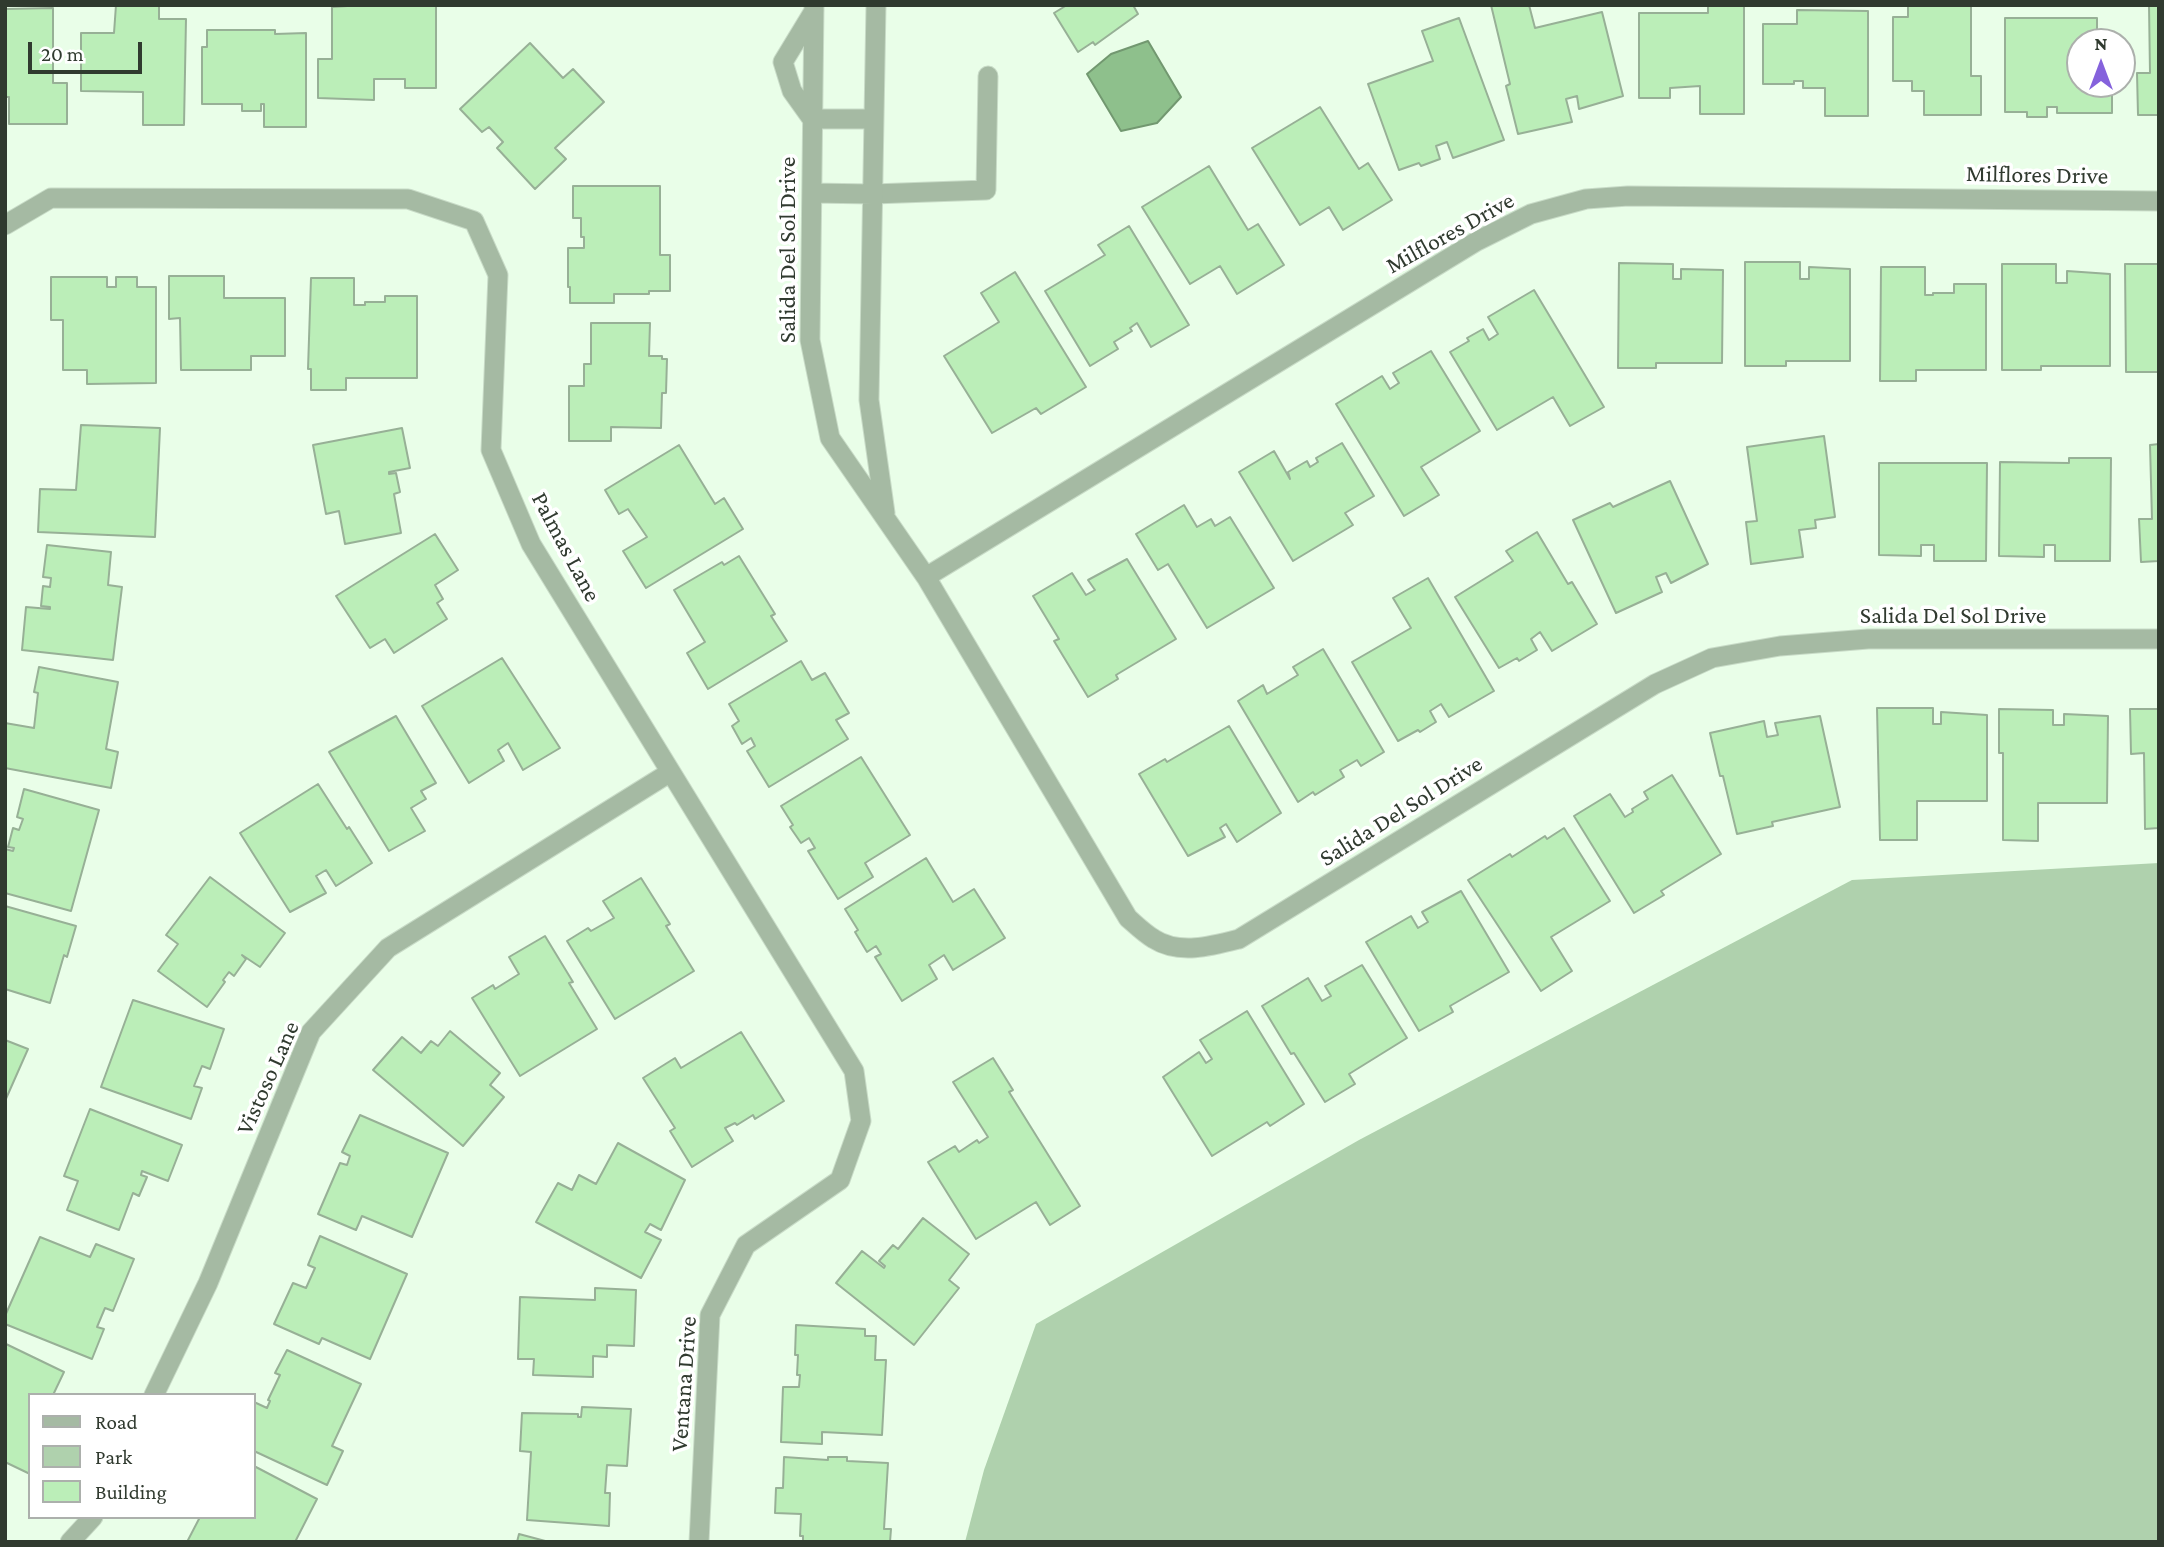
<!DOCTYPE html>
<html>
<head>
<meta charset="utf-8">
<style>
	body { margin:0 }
	#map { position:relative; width:2164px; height:1547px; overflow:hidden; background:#e9fee8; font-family:"Crimson Pro",serif }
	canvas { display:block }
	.frame { position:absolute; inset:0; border:7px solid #303a2f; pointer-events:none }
	.legend { position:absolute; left:28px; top:1393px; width:228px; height:126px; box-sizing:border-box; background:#fff; border:2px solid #acb0ac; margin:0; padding:9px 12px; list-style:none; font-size:21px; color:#303a2f }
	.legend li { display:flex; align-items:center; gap:14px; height:35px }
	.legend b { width:35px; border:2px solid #acb0ac }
	.north { position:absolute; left:2066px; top:28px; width:70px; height:70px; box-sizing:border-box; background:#fff; border:2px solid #acb0ac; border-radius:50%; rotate:0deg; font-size:19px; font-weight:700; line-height:28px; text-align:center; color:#303a2f }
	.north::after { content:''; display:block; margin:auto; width:24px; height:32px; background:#8562dc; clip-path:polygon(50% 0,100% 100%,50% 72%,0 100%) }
	.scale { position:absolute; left:28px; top:42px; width:114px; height:32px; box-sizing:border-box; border:4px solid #303a2f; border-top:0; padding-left:9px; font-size:21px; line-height:24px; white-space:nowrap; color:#303a2f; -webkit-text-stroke:5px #fff; paint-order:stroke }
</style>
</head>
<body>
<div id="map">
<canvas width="2164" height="1547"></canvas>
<div class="frame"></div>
<ul class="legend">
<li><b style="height:9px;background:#a5baa3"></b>Road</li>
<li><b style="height:19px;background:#afd1ad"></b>Park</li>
<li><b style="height:19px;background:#bbeeb8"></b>Building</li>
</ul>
<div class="north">N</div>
<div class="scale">20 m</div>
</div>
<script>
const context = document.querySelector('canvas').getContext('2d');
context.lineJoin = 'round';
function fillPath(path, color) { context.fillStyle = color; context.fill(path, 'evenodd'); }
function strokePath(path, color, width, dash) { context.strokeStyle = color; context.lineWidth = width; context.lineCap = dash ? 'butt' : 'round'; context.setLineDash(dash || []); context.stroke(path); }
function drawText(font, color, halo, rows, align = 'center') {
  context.font = font + ' "Crimson Pro",serif'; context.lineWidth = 7; context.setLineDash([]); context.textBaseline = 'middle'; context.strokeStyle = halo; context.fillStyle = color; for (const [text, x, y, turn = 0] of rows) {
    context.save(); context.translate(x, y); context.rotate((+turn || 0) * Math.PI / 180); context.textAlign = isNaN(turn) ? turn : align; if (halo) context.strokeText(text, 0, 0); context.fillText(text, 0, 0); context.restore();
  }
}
fillPath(new Path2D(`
	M2159,863V1542H965L984,1470L1036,1324L1359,1140L1852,880Z`), '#afd1ad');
const water = new Path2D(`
	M1148,41L1181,97L1157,123L1121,131L1087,74L1111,54Z`);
fillPath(water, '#8ec08c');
strokePath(water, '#729870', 2);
const building = new Path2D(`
	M116,5H159V19H186L184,125H143V92L81,91V33H114Z
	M363,5H436V88H405V79H374V100L318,98V59H332V7Z
	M1067,5H1133L1138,14L1095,45L1093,42L1078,52L1054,13Z
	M1491,5H1529L1535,28L1602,12L1623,96L1579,109L1577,96L1566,99L1572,122L1518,134L1506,86L1510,84Z
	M1708,5H1744V114H1700V86L1670,88V98H1639V13H1708Z
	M1908,5H1971V76H1981V115H1924V91H1912V81H1893V17H1908Z
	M2149,5H2159V115H2138L2137,73H2150Z
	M53,8V83H67V124H9V97H5V9Z
	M1797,10L1868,11V116H1825V88H1803V81H1794V84H1763V24H1797Z
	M1459,18L1504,140L1453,158L1447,142L1436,146L1440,159L1421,166L1419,163L1399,170L1368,84L1433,61L1422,31Z
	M2005,18H2097V42H2080V84H2112V113H2057V107H2047V117H2027V112H2005Z
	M207,30H275V34L306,33V127H264V104H261V111H242V104H202V47H207Z
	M530,43L563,78L573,69L604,102L555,148L566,159L535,189L497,148L503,142L489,127L482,132L460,109Z
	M1320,107L1359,169L1368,163L1392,200L1343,230L1329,207L1300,225L1252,148Z
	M1209,166L1248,230L1258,224L1284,265L1237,294L1220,266L1190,284L1142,207Z
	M573,186H660V255H670V291H649V294H614V303H570V287H568V248H584V237H581V218H573Z
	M1129,226L1189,325L1151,347L1137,323L1130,328L1132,331L1114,342L1118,349L1090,366L1045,291L1105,255L1098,245Z
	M1745,262H1800V279H1809V267L1850,269V361H1786V366H1745Z
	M1619,263L1673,264V279H1681V269L1723,270L1722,363H1656V368H1618Z
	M2002,264H2056V283H2067V271L2110,274V366H2041V370H2002Z
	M2125,264H2159V372H2126Z
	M1881,267H1925V295H1933V293H1954V284H1986V370H1916V381H1880Z
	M1015,272L1086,387L1041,414L1036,408L992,433L944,356L999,322L981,293Z
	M169,276H224V298H285V356H251V370H181L180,318L169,319Z
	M51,277H107V287H116V277H137V287H156V383L87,384V370H63V320H51Z
	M311,278H354V305H365V302H385V296H417V378H346V390H311V369H308Z
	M1534,290L1604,407L1570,426L1553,397L1497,430L1450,352L1469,341L1467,338L1483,329L1489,340L1498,334L1488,317Z
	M591,323H650L649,356H662V359H667L666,393H662L661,428L611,427V441H569V386H584V364H591Z
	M1431,351L1480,431L1421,467L1439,495L1404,516L1336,404L1382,376L1390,389L1399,383L1393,373Z
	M81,425L160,428L155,537L38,532L40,489L76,490Z
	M402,428L410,468L389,472V474L396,473L400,492L394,494L401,533L345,544L339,511L326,514L313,445Z
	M1824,436L1835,517L1815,520L1816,528L1799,530L1803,557L1751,564L1746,522L1757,521L1747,447Z
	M1342,443L1374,496L1345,513L1353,525L1293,561L1239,472L1274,451L1290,479L1288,472L1307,461L1310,467L1318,462L1316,458Z
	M2159,444V561L2141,562L2139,519H2152L2150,445Z
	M679,445L715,504L724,498L743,529L646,588L623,551L647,537L628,509L619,514L605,490Z
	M2069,458H2111L2110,561H2055V545H2044V557L1999,556L2000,462L2069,463Z
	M1879,463H1987L1986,561H1934V545H1921V556L1879,555Z
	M1670,481L1708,564L1671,583L1666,573L1656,577L1662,592L1616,613L1573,520L1610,503L1613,507Z
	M1184,505L1197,527L1211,519L1215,526L1230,517L1274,588L1207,628L1168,564L1158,570L1136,534Z
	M1537,532L1568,584L1572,582L1597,624L1552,651L1540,632L1531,639L1537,650L1519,661L1517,658L1499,668L1455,597L1513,561L1506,551Z
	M435,534L458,570L435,585L443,599L437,603L447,619L394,653L385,639L370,648L336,596Z
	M47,545L111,552L108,585L122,587L113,660L22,650L26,607L50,609V607L41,606L43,586L50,587L51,578L43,577Z
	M739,556L775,614L771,616L787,641L708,689L687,653L705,642L674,590L722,562L724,565Z
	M1127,559L1176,639L1116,675L1118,679L1088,697L1054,641L1059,639L1033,596L1072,573L1086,595L1095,590L1088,580Z
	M1428,578L1494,691L1449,717L1441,704L1430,711L1436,722L1420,732L1418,730L1398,741L1352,662L1411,628L1393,598Z
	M1323,649L1384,752L1361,766L1357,760L1340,770L1344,777L1315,795L1313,792L1298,802L1238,701L1263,685L1267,694L1298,675L1293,667Z
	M502,658L560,748L523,770L508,743L498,750L504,761L469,783L422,706Z
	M801,661L812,680L825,673L849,713L836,720L848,739L769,787L747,751L755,746L751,738L742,744L732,726L739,721L729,704Z
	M39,667L118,682L106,749L118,752L111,788L5,768V723L34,728L38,693L34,692Z
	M1877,708H1933V724H1941V712L1987,715V801H1917V840H1880Z
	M1999,709L2053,710V725H2064V714L2108,716L2107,803H2038V841L2003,840V753H1999Z
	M2130,709H2159V828L2145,829L2144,753L2131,754Z
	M396,716L436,783L421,791L426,799L411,808L425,831L389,851L329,752Z
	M1820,716L1840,807L1772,822L1773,826L1737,834L1723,776H1720L1710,733L1764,721L1767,737L1778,735L1775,723Z
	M1229,726L1281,813L1237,842L1226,824L1220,828L1225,837L1188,856L1139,774L1165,759L1167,762Z
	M861,757L910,835L865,863L873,877L838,899L808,851L815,848L809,838L801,843L790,827L793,825L781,806Z
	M1672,775L1721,854L1661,891L1664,895L1634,913L1574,816L1610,794L1625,817L1633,812L1632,809L1648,799L1644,792Z
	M318,784L347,829L349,827L372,863L336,886L326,870L316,876L326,893L290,912L240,833Z
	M24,789L99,810L71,911L5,893V849L13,851L14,848L8,847L13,828L19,830L23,819L17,817Z
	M1564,828L1610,901L1551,937L1572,971L1541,991L1468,880L1510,854L1512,857L1545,836L1547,839Z
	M926,858L953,902L974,889L1005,938L953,970L944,955L929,965L937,979L902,1001L875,957L881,954L876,946L867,952L855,932L858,930L845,909Z
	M210,877L285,933L260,967L242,955L246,959L234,976L229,972L223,980L225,982L207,1007L158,971L178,944L166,935Z
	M641,878L670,924L666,926L694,971L615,1019L567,941L588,928L591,931L614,918L603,901Z
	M1461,891L1509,972L1450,1006L1453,1012L1419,1031L1366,942L1411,916L1418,928L1428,922L1422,912Z
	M5,906L76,926L67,957L64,955L50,1003L5,989Z
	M545,936L573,982L569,983L597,1029L520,1076L472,998L493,985L495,989L519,974L509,957Z
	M1362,965L1407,1038L1349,1074L1355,1084L1325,1102L1294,1053L1291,1054L1262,1006L1308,978L1322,1001L1331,996L1325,986Z
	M133,1000L224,1029L210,1069L202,1066L194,1086L202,1088L191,1119L101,1087Z
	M1247,1011L1304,1104L1270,1126L1267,1122L1212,1156L1163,1077L1199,1052L1206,1063L1212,1059L1200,1040Z
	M450,1031L500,1073L490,1085L504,1097L463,1146L373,1070L402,1037L421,1053L431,1041L438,1046Z
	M741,1032L784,1101L755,1119L753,1115L737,1125L735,1123L725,1128L733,1141L692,1167L670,1131L675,1128L643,1078L675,1058L681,1068Z
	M5,1040L28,1049L5,1101Z
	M993,1058L1013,1090L1009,1092L1080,1206L1050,1225L1036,1202L976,1239L928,1162L955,1146L959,1152L977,1140L979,1143L988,1137L953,1082Z
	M90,1109L182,1145L168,1181L142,1171L141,1175L147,1177L139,1196L133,1193L119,1230L67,1210L78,1181L64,1176Z
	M360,1115L448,1153L412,1237L362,1216L356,1230L318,1214L340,1163L347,1165L350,1156L342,1152Z
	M618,1143L685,1180L661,1230L650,1224L645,1232L661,1240L641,1278L536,1222L558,1183L572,1190L579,1175L596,1184Z
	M923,1218L969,1254L949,1280L959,1288L914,1345L836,1283L862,1251L884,1268L885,1266L879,1261L893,1245L898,1249Z
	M320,1236L407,1274L370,1359L322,1338L319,1344L274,1324L293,1283L306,1288L315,1268L308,1265Z
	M40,1237L90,1257L96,1244L134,1259L113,1311L105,1308L97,1327L104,1329L92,1359L5,1324V1316Z
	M595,1288L636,1290L634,1346L607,1345V1357L593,1356V1377L533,1375L534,1359H518L520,1297L595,1300Z
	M796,1325L865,1329V1336H876L875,1360H886L882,1435L822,1432V1444L781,1442L783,1387H799L800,1375H797L798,1355H795Z
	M6,1344L64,1372L53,1395H30V1474L5,1462Z
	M287,1350L361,1384L332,1446L343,1451L327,1485L254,1451V1402L267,1408L270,1401L268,1400L280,1375L275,1373Z
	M582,1407L631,1409L627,1466L607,1465L605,1493H610L609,1526L527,1520L531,1452L520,1451L522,1413L578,1414V1417H581Z
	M784,1457L828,1460V1457H847V1461L888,1463L884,1529H891L890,1542H803V1536H800L801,1514L775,1513L776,1488H783Z
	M254,1466L317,1499L295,1542H187L200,1517H254Z
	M519,1534L549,1542H517Z`);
fillPath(building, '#bbeeb8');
strokePath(building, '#97b096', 2);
const service = new Path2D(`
	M873,194L986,190L988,76`);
const minor = new Path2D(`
	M814,5L810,340L830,438L926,577L1128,918C1136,925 1144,933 1154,939C1179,955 1212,946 1239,939L1655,684L1712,658L1780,646L1868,639H2159
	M876,5L869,400L885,513
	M812,119L792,91L783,62L814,11
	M812,119H873
	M812,193L873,194
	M5,225L51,198L408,199L474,221L498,275L491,450L531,544L854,1071L861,1121L840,1180L746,1245L710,1315L699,1542
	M926,577L1477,241L1531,214L1586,199L1628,196L2159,201
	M154,1395L208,1283L311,1032L388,948L669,773
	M70,1542L93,1517`);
strokePath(service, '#c8dbc7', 21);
strokePath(minor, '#c8dbc7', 21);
strokePath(service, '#a5baa3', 19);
strokePath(minor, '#a5baa3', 19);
drawText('24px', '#303a2f', '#fff', [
	["Milflores Drive",2037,175,1],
	["Milflores Drive",1450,233,-29],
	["Salida Del Sol Drive",788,250,-90],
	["Palmas Lane",566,547,62],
	["Salida Del Sol Drive",1953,616],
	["Salida Del Sol Drive",1401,811,-32],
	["Vistoso Lane",268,1078,-66],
	["Ventana Drive",684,1384,-86]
]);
</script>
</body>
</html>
